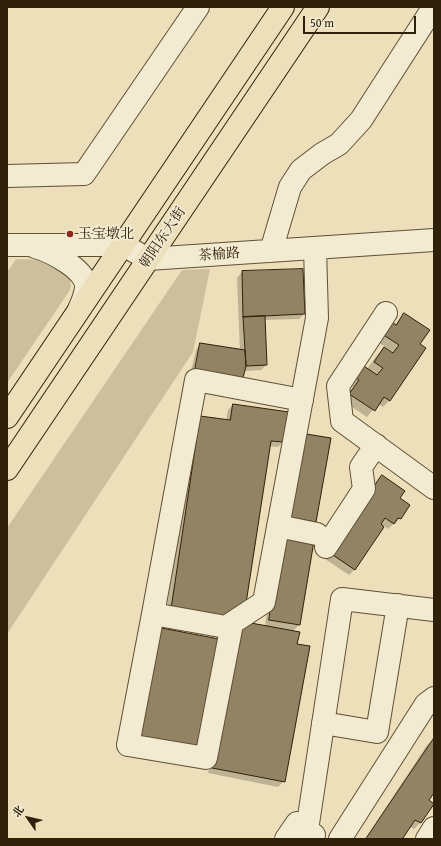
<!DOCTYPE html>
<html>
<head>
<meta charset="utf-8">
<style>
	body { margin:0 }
	#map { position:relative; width:441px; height:846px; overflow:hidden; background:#eddfba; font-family:"Gentium Book Plus","Noto Serif SC",serif }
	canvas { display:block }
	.frame { position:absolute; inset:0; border:8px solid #2f2009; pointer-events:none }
	.north { position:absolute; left:8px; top:798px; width:40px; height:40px; -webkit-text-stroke:3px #f3ead2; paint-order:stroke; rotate:304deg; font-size:11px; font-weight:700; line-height:16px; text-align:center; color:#2f2009 }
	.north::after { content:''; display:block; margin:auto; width:14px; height:18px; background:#2f2009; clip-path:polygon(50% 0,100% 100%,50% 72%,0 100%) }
	.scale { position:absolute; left:303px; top:16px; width:113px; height:18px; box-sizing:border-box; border:2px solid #2f2009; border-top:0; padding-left:5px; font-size:12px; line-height:14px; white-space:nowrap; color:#2f2009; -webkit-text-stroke:3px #f3ead2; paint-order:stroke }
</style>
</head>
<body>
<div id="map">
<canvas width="441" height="846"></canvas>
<div class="frame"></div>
<div class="north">北</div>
<div class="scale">50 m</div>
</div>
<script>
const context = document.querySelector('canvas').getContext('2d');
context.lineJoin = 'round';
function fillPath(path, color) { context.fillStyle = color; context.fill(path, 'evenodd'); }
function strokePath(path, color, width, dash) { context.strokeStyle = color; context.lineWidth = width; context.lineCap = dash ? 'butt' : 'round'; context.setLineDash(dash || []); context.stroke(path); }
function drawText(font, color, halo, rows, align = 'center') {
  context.font = font + ' "Gentium Book Plus","Noto Serif SC",serif'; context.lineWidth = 3.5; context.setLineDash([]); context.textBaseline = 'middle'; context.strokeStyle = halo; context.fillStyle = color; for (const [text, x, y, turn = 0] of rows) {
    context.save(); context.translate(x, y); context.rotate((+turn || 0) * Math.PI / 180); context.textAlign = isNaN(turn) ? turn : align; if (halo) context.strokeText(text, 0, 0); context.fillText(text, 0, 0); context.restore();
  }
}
fillPath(new Path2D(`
	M16,259L43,260L65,272L70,279L71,287L68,293L7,383V272Z
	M210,269L193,352L7,634V528L182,270Z`), '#cdbf9c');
fillPath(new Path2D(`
	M242,272L304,314L299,319L264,320L266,365L261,370L190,375L196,350L201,344L240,351L237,278Z
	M405,314L419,344L390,400L383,407L378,404L367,417L343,401L353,387L347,383L367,369L377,355L384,348L392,354L393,352L376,341L395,325Z
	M233,405L283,442L278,447L269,446L244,609L166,614L195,422L226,421L228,410Z
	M382,476L399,499L409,506L395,524L394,523L388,529L384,526L354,570L349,575L325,559L377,481Z
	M278,542L299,625L293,631L296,645L284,781L278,787L208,773L236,627L265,626Z
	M434,739V794L432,793L428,801L433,804L420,823L414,829L410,827L402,838L403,839H365L427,745Z`), '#0003');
const building = new Path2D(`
	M303,269L305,314L243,317L242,271Z
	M404,313L430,330L420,344L426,348L390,401L384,397L375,411L349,394L359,380L353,376L361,364L377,375L383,368L374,362L384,347L393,353L399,345L382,334L391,321L396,325Z
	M265,316L267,365L246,366L243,317Z
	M200,343L245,350L246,366L243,378L195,370Z
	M233,404L289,412L284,442L271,441L245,610L235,619L171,609L200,416L230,420Z
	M300,433L331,438L316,522L286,517Z
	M382,475L405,491L400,498L410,505L401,519L398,518L394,524L385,518L381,524L384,527L355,570L330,553Z
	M283,536L314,541L300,625L269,620Z
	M240,621L300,632L297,644L310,646L285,782L212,768Z
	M156,627L219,639L198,749L136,738Z
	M434,738V793L429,800L434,804L421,823L415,820L403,838L405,839H366Z`);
fillPath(building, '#928365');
strokePath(building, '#2f2009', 1);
const minor = new Path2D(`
	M7,176L84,174L198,7
	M7,245H123L148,259L434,240
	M35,247C50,251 88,270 86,288C85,295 82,303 79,309
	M271,251L290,187L301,170L322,154L339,144L361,120L431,11
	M386,313L338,386L342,421L434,488
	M278,526L317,534
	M326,547L364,489L361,467L376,445
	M153,614L196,380L302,400
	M232,624L206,758L128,745L153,614L226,627L264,602L317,318L315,248
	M323,723L377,732L398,605
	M307,830L342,599L434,610
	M286,839L297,823L314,835
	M340,839L426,704L434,698
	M427,839L434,828`);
const major = new Path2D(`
	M7,417L283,7
	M7,469L318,7`);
strokePath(minor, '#5e5035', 24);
strokePath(major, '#2f2009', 24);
strokePath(minor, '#f3ead2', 22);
strokePath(major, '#eddfba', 22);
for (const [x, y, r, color] of [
	[70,234,4,"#8f2418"]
]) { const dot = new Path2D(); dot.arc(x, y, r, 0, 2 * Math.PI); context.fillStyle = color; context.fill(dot); strokePath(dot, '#f3ead2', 1.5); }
drawText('14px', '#2f2009', '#f3ead2', [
	["玉宝墩北",78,234]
], 'left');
drawText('14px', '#2f2009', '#f3ead2', [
	["朝阳东大街",163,238,-56],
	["茶榆路",219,255,-4]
]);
</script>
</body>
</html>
